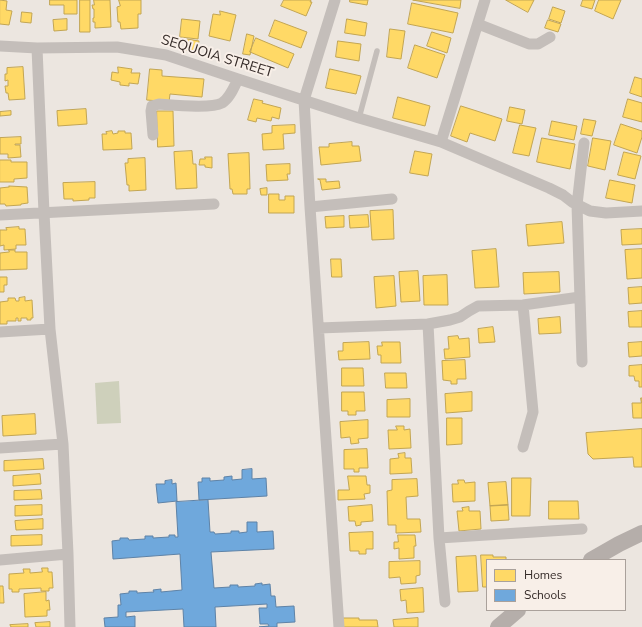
<!DOCTYPE html>
<html>
<head>
<meta charset="utf-8">
<style>
	body { margin:0 }
	#map { position:relative; width:642px; height:627px; overflow:hidden; background:#ece6e0; font-family:"Nunito Sans",sans-serif }
	canvas { display:block }
	.legend { position:absolute; left:486px; top:559px; width:140px; height:52px; box-sizing:border-box; background:#f8efe8; border:1px solid #aaa19b; margin:0; padding:5px 7px; list-style:none; font-size:12px; color:#352b28 }
	.legend li { display:flex; align-items:center; gap:8px; height:20px }
	.legend b { width:20px; border:1px solid #aaa19b }
</style>
</head>
<body>
<div id="map">
<canvas width="642" height="627"></canvas>
<ul class="legend">
<li><b style="height:11px;background:#ffd966"></b>Homes</li>
<li><b style="height:11px;background:#6fa8dc"></b>Schools</li>
</ul>
</div>
<script>
const context = document.querySelector('canvas').getContext('2d');
context.lineJoin = 'round';
function fillPath(path, color) { context.fillStyle = color; context.fill(path, 'evenodd'); }
function strokePath(path, color, width, dash) { context.strokeStyle = color; context.lineWidth = width; context.lineCap = dash ? 'butt' : 'round'; context.setLineDash(dash || []); context.stroke(path); }
function drawText(font, color, halo, rows, align = 'center') {
  context.font = font + ' "Nunito Sans",sans-serif'; context.lineWidth = 4; context.setLineDash([]); context.textBaseline = 'middle'; context.strokeStyle = halo; context.fillStyle = color; for (const [text, x, y, turn = 0] of rows) {
    context.save(); context.translate(x, y); context.rotate((+turn || 0) * Math.PI / 180); context.textAlign = isNaN(turn) ? turn : align; if (halo) context.strokeText(text, 0, 0); context.fillText(text, 0, 0); context.restore();
  }
}
fillPath(new Path2D(`
	M119,381L121,423L97,424L95,383Z`), '#ced0bb');
const homes = new Path2D(`
	M0,0L7,1L6,10L12,11L9,25L0,24Z
	M50,0H77V14H64V5H50Z
	M80,0H90V32H80Z
	M94,0H110L111,27L95,28V22H93V18H94V9H93L92,5H94Z
	M119,0H141V14H138V28L121,29L120,22H118L117,7L120,6Z
	M284,0H311L310,2H312L306,16L281,6Z
	M350,0H368L367,5L350,2Z
	M413,0H461L460,8Z
	M506,0H534L528,12Z
	M583,0H595L592,9L581,6Z
	M599,0H621L613,19L595,11Z
	M412,3L458,13L453,33L408,24Z
	M553,7L565,11L561,23L549,19Z
	M220,11L236,15L230,41L209,36L213,14L220,15Z
	M22,12L32,13L31,23L21,22Z
	M67,19V30L54,31L53,20Z
	M182,19L200,21L198,39L180,37Z
	M347,19L367,23L365,36L345,33Z
	M275,20L307,32L301,48L269,36Z
	M548,20L561,24L558,32L545,28Z
	M390,29L405,31L401,59L387,57Z
	M432,32L451,38L447,53L427,46Z
	M247,34L254,36L250,55L243,54Z
	M256,38L294,54L288,68L250,52Z
	M187,39L199,41L197,53L185,50Z
	M338,41L361,44L359,61L336,57Z
	M415,45L445,55L437,78L408,68Z
	M23,67L25,99L9,100L8,93H6L5,86H8V80L5,81V74H7V68Z
	M118,67L132,69L131,73H140L138,84L129,83V86L120,85V82L111,80L112,72L118,73Z
	M150,69L162,70V76L204,79L202,97L170,94L169,102L147,100Z
	M330,69L361,76L356,94L326,88Z
	M635,77L642,79V97L630,93Z
	M398,97L430,106L425,126L393,118Z
	M254,99L263,101L262,103L281,108L279,119L272,117L271,121L257,118L256,122L248,120Z
	M628,99L642,103V122L623,117Z
	M461,106L502,119L495,141L470,133L467,142L451,136Z
	M510,107L525,110L522,124L507,121Z
	M86,109L87,124L58,126L57,111Z
	M11,111V115L0,116V112Z
	M157,111H173L174,146L158,147Z
	M584,119L596,121L592,136L581,134Z
	M552,121L577,126L574,140L549,135Z
	M621,124L642,131V137L637,153L614,145Z
	M295,125V133L283,134L284,149L263,150L262,134L272,133V126Z
	M520,125L536,128L529,156L513,153Z
	M112,131L113,134L118,133V131H125V133H131L132,149L103,150L102,134H107L106,132Z
	M21,137V144H15V145H20L21,157L8,158V154H0V138Z
	M542,138L575,144L570,169L537,162Z
	M593,138L611,141L605,170L588,166Z
	M352,142V146H359L361,161L321,165L319,147H329V144Z
	M192,151L193,164H196L197,188L176,189L174,152Z
	M415,151L432,154L428,176L410,173Z
	M624,152L641,156L635,179L618,175Z
	M249,153L250,189H247V194H233L232,189H230L228,154Z
	M205,157H212V168L205,167V165H199L200,159H205Z
	M145,158L146,190L129,191V185H127L125,163H128V159Z
	M0,160H11V162H27V178L14,179V182H0Z
	M290,164V174H287L288,180L267,181L266,165Z
	M318,179H326V182L339,181L340,188L322,190L320,180Z
	M610,180L635,185L632,203L606,198Z
	M95,182V198H89V200L73,201V199H64L63,183Z
	M9,186L27,187L28,203L21,204V205L6,206L5,204H0V188L9,187Z
	M267,188V195H261L260,189Z
	M269,194H279V200H285V196H294V213H269Z
	M393,210L394,239L372,240L370,211Z
	M368,215L369,227L350,228L349,216Z
	M344,216V227L326,228L325,217Z
	M562,222L564,243L528,246L526,225Z
	M19,227V229H25L26,245H16V249L4,250V245L0,246V230H7L6,228Z
	M642,229V244L622,245L621,230Z
	M496,249L499,287L475,288L472,251Z
	M642,249V278L627,279L625,250Z
	M9,250H15V252H27V269L0,270V253L9,252Z
	M331,259H341L342,277H332Z
	M418,271L420,301L401,302L399,272Z
	M559,272L560,292L524,294L523,273Z
	M447,275L448,305H424L423,276Z
	M394,276L396,306L376,308L374,277Z
	M0,277H7V285H4V292H0Z
	M642,287V303L629,304L628,288Z
	M25,297V301L32,300L33,318H31V320H27V318H21V321H18V318H16V321H7V324H0V302L8,301V298H15L16,301H19V298Z
	M642,311V327H629L628,312Z
	M560,317L561,333L539,334L538,319Z
	M493,327L495,342L479,343L478,329Z
	M458,336L459,339L469,338L470,357L445,359L444,349H449L448,337Z
	M369,342L370,359L339,360L338,351H343V343Z
	M382,342H400L401,363H381V355H378L377,346H382Z
	M642,342V356L629,357L628,343Z
	M465,360L466,379H457V384H451V381L443,380L442,361Z
	M642,365V387H639V381H635L634,376H629V366Z
	M342,368H363L364,386H342Z
	M385,373H406L407,388H386Z
	M342,392H364L365,411H356V415H348V411H342Z
	M472,392V411L446,413L445,394Z
	M641,398H642V418H633L632,403H641Z
	M410,399V417H387V400Z
	M35,414L36,434L3,436L2,416Z
	M447,418H462V444L447,445Z
	M368,420V438L358,439L359,443L351,444L350,437L341,438L340,422Z
	M396,426H404V430L410,429L411,448L389,449L388,430H397Z
	M642,429V467H634L633,457L593,459L588,454L586,433Z
	M367,449L368,468H359V472H354V469H344V450Z
	M405,453V458H411L412,473L390,474V459L399,458L398,454Z
	M43,459L44,469L4,471V461Z
	M40,474L41,484L13,486V476Z
	M348,476H366L367,485H370V493L364,494L365,499L338,500V490H349Z
	M512,478H531L530,516H512Z
	M417,479L418,496L406,497L407,519H420L421,532L396,533V525H388L387,491L392,490V480Z
	M458,480H464L465,483L475,482V501L453,502L452,484H458Z
	M506,482L508,505L490,506L488,483Z
	M41,490L42,499L14,500V491Z
	M549,501H578L579,519H549Z
	M42,505V515L15,516V506Z
	M372,505L373,521L361,522V525L356,526L355,521H349L348,507Z
	M508,505L509,520L491,521L490,506Z
	M469,507V511H480L481,529L459,531L457,511H463L462,508Z
	M43,519V529L16,530L15,521Z
	M373,532V549H366V554H359V551H350L349,533Z
	M42,535V545L11,546V536Z
	M398,535H415L416,546H414V558L399,559V548L394,549V542H398Z
	M481,555H493V557H506V560H487V587H483Z
	M476,556L478,591L458,592L456,557Z
	M420,561V575L416,576V583L401,584L400,577L389,578V562Z
	M42,568H48V572H52L53,588H49V591H41V588L19,589V592H12V589H9V574L24,573L23,569H30V573L42,572Z
	M0,586H3L4,603H0Z
	M423,588L424,612L407,613L406,600L401,601L400,590Z
	M46,592V601L49,600L50,610H47V616L25,617L24,594Z
	M343,618H359V620H377L378,627H343Z
	M418,618V627H394L393,620Z
	M50,622V627H36L35,623Z
	M28,624V627H11L10,625Z`);
fillPath(homes, '#ffd966');
strokePath(homes, '#c2a553', 1);
const schools = new Path2D(`
	M252,469V479L266,478L267,496L199,500L198,482H202V478H210V481L224,480V477L232,476V480L242,479V470Z
	M172,480V484L176,483L177,501L158,503L156,484H165V481Z
	M208,500L210,532H214L215,534L231,533V531H239V533L247,532V522H257V532L273,531L274,549L211,552L214,588L230,587V585H238V587L255,586V584L262,583V585L270,584L271,596H275L276,607L294,606L295,622L277,623V627H259L269,626L268,624H260L259,608H267V604L215,607L216,627H184L183,609L126,612V617L135,616V627H105L104,618L118,617V605H121L120,594L129,593V591H137V593L154,592L153,590L161,589V592L182,590L180,554L113,559L112,541L120,540V538H128L129,540L145,539V536H153V538L169,537V535H175V537H178L176,502Z`);
fillPath(schools, '#6fa8dc');
strokePath(schools, '#5e82a6', 1);
strokePath(new Path2D(`
	M359,118L377,51`), '#c4beba', 5.5);
strokePath(new Path2D(`
	M335,0L304,100L310,207L339,627
	M478,24L529,44H538L550,37
	M0,46L37,48L117,47L166,55L238,79L359,118L441,142L549,188L563,195L572,202L590,211L606,213L642,211
	M37,48L44,213L50,329L63,444L68,554L70,627
	M153,135L151,111L152,106L159,104C173,105 211,109 222,103C230,98 234,87 238,79
	M441,142L485,0
	M310,207L392,199
	M0,215L214,204
	M523,305L533,412L523,447
	M428,324L450,320L460,317L469,311L478,306L523,305L580,297
	M319,328L428,324L439,538L445,602
	M0,332L50,329
	M582,362L577,205L584,143
	M0,448L63,444
	M439,538L582,529
	M0,560L68,554`), '#c4beba', 11);
strokePath(new Path2D(`
	M591,560L619,544L642,533
	M498,627L518,610`), '#b5aeaa', 16);
drawText('14px', '#352b28', '#f8efe8', [
	["SEQUOIA STREET",217,57,17]
]);
</script>
</body>
</html>
